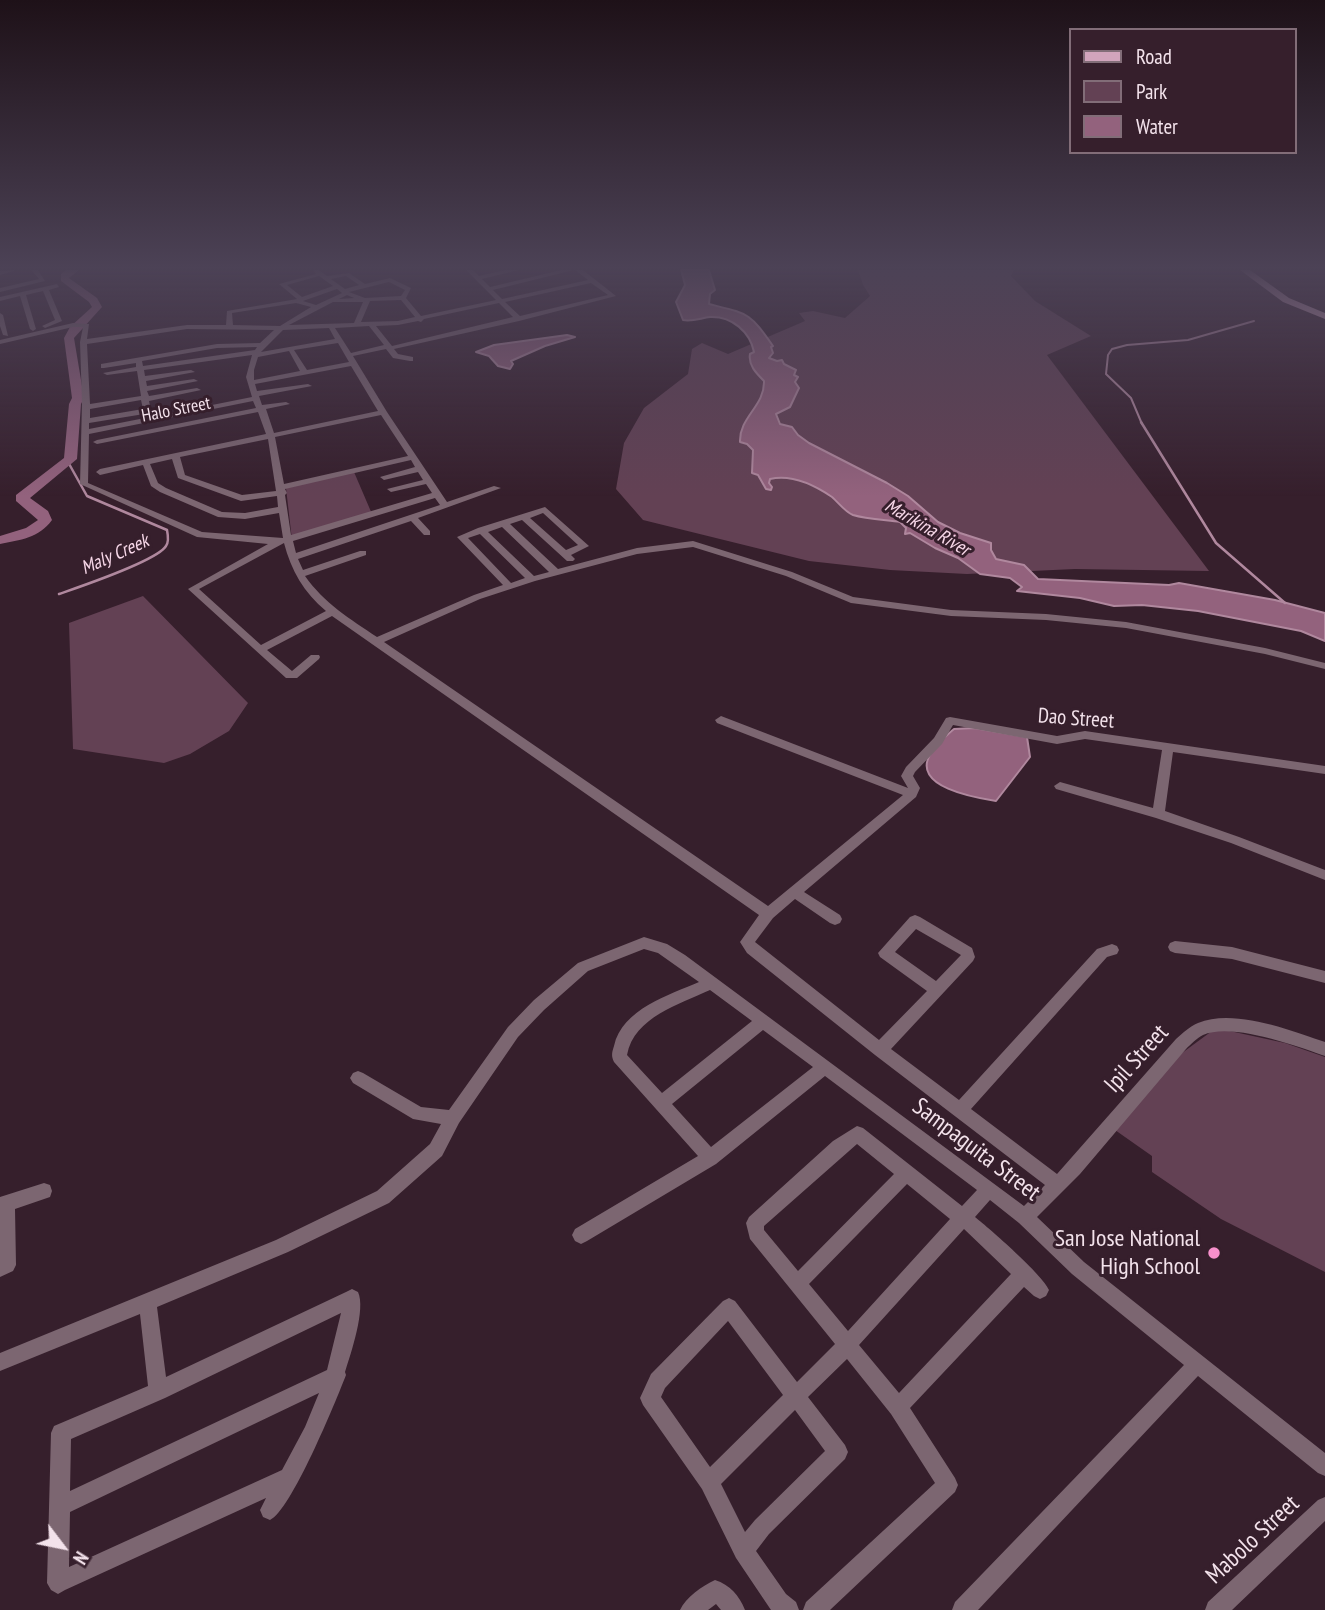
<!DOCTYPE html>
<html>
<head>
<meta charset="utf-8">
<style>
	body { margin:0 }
	#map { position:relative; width:1325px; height:1610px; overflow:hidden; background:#361f2c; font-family:"PT Sans Narrow",sans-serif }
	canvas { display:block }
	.legend { position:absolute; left:1069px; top:28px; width:228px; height:126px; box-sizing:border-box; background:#361f2c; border:2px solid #826d78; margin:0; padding:9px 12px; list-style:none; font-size:21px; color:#f3e2eb }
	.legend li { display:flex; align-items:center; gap:14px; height:35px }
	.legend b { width:35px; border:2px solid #826d78 }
	.north { position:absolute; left:28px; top:1512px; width:70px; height:70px; -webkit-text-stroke:5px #361f2c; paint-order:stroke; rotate:122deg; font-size:19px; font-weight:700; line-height:28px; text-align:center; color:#f3e2eb }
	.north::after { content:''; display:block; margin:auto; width:24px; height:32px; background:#f3e2eb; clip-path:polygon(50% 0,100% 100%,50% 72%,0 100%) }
</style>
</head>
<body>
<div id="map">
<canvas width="1325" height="1610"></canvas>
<ul class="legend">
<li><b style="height:9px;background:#d1a4bc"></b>Road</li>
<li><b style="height:19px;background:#634154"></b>Park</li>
<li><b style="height:19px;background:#93627d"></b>Water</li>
</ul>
<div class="north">N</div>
</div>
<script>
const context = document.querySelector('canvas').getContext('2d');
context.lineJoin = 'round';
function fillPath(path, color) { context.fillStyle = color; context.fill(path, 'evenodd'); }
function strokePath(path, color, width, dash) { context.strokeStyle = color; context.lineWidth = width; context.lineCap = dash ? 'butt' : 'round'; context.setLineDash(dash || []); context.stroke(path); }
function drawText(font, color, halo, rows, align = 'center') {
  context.font = font + ' "PT Sans Narrow",sans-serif'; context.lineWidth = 6; context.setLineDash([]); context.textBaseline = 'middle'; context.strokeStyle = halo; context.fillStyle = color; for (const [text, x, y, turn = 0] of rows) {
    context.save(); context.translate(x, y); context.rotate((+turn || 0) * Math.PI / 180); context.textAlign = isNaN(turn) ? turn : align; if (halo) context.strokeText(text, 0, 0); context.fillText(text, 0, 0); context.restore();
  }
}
fillPath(new Path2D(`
	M858,270H1014L1011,276L1035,301L1091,336L1047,355L1209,571L1075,569L967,574L890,570L809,561L643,520L616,489L624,443L644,408L688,374L692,349L702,343L728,354L805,321L799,313L813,311L845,318L870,296L863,285Z
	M354,472L372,514L292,540L286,488Z
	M143,596L248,703L229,731L190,754L164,763L73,749L69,623Z
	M1216,1028L1285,1043L1325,1057V1272L1221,1219L1152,1172V1156L1115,1130L1163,1067Z`), '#634154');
const water = new Path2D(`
	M681,270H709L715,290L710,294L709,304C749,314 749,312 773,346L771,347L773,353L769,358L777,361L782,360L784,364L796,370L794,375L798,377L795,382L799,388L790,407L776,414L780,424L792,427L798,435L809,443L887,483L908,496L938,522L960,533L991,543V550L996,559L1024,565L1038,579L1169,585L1179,583L1275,600L1325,613V641L1301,631L1198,611L1142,605L1114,606L1080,598L1017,591L1022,587L1010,578L980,574L958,558L935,548L910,533L905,534L906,528L900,522C886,520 866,519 853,515C845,512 838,502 832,497C813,484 792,474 770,479L769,483L772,487L771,490L766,489L758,475L752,473L753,450L747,444L740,442C739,417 765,406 764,381C756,373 748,365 750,354L754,352C750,332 732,316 710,317C701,318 692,322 683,320L676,302L685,285Z
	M567,335L575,337L545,346L511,361L513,364L510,369L498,366L489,356L476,352L494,345Z
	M974,728L1027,737L1030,757L996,801C977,798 909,787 931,753C936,744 946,736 954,729Z`);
fillPath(water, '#93627d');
strokePath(water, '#b0889e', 2);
strokePath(new Path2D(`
	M1142,424L1131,398L1106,374L1108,355L1112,349L1127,345L1188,340L1254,321`), '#b0889e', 2);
strokePath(new Path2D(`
	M1141,422L1216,543L1285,603
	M59,594C79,587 157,561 166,546C169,542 168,535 167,530L87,496L68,462`), '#b0889e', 2.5);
fillPath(new Path2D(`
	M66,270H79L69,278L97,298L102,307L74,338L84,398L81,404L77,459L30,498L48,511L52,520C39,538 20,540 0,544V536L26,528L38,520L16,501V495L64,458L69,404L72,398L64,338L70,327L92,307L89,302L61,281V274Z`), '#93627d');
fillPath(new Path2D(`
	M15,270L14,271L0,275V271Z
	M31,270H38L45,281L0,292V288L39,279Z
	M313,270H319L327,276L349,273L365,284L390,278L411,288L406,298L421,316L496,300L466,270H473L479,276L505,270H519L482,279L490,287L561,270H574L493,290L502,299L588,280L575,270H583L616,296L519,321L394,349L398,354L413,357V361H410L393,358L386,349L353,356L387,412L447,502L494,486L501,488L418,518L430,531V535H424L411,521L298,559L303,570L360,551H366V555L305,576C324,603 350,619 377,637L474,595L503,585L457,537L478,528L545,507L589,546L571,555L575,559L573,561H567L522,520L510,524L558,569L637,548L693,541L792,572L853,597L951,610L1046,614L1126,622L1265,648L1325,663V669L1265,654L1126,628L1046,620L951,616L851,603L786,576L693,547L637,554L535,581L480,599L384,642L768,906L903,795L717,723L715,720L721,716L908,788L901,776L906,767L934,738L946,718L950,717L1057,736L1085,731L1325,766V774L1173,752L1165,811L1239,837L1325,870V880L1231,843L1156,818L1056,789L1054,786L1060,782L1153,808L1162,750L1085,739L1057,744L953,725L942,744L915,772L913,776L920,788L916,797L804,892L840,915L842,919L840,923L835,925L830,923L795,899L773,918L755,942L879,1040L927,991L880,957L878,953L910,917L915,915L920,917L972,948L975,957L973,961L891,1049L959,1100L1097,949L1112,944L1117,946L1119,950L1117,954L1107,957L971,1109L1057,1174L1176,1039C1183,1033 1189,1027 1198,1023C1233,1008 1290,1030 1325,1042V1056C1297,1046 1231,1022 1203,1035C1197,1038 1191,1044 1186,1049L1080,1174L1037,1217L1084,1262L1325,1453V1476L1318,1473L1198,1376L978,1610H952L955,1602L1184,1365L1072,1274L1019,1223L990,1200L975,1217C990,1229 1043,1275 1049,1290L1046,1296L1040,1299L1034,1296L1024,1287L910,1408L955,1478L958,1485L955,1492L830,1610H803L806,1602L935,1483L891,1414L847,1359L808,1397L845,1445L848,1452L845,1459L769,1534L756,1551L786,1594L796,1602L799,1610H771L736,1558L702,1489L643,1405L640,1398L651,1374L723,1301L729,1298L735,1301L797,1382L835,1344L750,1239L746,1223L749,1217L833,1141L857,1126L863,1128L962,1206L977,1190L825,1076L716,1164L587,1241L581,1244L575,1241L572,1235L575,1229L698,1156L614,1062C611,1056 612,1052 614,1046C622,1009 669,995 699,982L658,953L644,949L588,971L544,1010L518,1037L459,1123L442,1156L389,1203L288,1252L157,1307L166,1377L346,1292L352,1289L358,1292C366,1309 351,1353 345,1372L346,1375C336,1401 291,1511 270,1520L263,1517L260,1510L266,1498L65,1590L58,1594L51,1590L47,1583L51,1433L54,1426L148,1386L140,1314L0,1371V1353L276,1240L377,1191L430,1144L441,1124L413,1119L353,1083L350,1078L353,1073L358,1071L363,1073L421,1107L449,1110L508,1027L534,1000L578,963L644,937L667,944L685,955L1024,1206L1045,1185L875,1055L747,953L740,942L759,915L332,616L267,650L292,671L311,655H319L320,657L319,659L297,678H286L188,589L268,544L197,537L80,484L82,403L80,342L83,327H73L0,344V340L73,323L89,324L87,339L187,325H226L227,311L297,299L279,284L316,274ZM319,276L333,286L302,297L287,285ZM346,276L359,285L345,289L331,279ZM389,282L405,290L401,296L365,298L349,292ZM591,283L608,295L520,316L505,302ZM337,289L342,293L316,305L303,301ZM347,295L354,298L339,299ZM401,300L415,317L398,321L361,322L370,301ZM333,302H363L354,323L289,325ZM296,303L311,307L280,326L233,325L232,313ZM499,303L513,317L392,346L376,326L398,325L418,321L421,322L424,319ZM369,326L384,345L351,353L335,328ZM329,328L335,339L261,352L283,330ZM187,329L274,330L260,343L217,344L101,364V368H104L136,363V367L103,373L107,375L137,371L141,396L90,404L87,344ZM338,343L349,362L307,370L294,350ZM257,347L255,350L143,366L142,361L217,348ZM289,351L300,371L254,380V370L258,357ZM252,355L246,377L252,397L152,417L149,401L201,390L197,388L149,396L147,391L198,381L194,379L147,386L146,381L195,372L191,370L145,376L144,370ZM351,366L378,411L274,433L266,409L290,404L286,402L262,405L259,396L312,386L308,384L257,391L255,384ZM141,400L143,409L90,418V409ZM253,401L256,408L97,440L93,442L97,444L258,412L266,434L100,469L96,472L100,475L143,465L151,486L160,492L218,517L245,519L279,513L283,538L202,532L88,483L89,434ZM144,414L145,418L89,429V423ZM381,415L408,456L284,484L275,437ZM268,439L276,491L242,495L185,475L180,457ZM172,459L178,478L241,501L277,496L278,507L245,513L222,512L166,488L158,483L150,464ZM411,460L415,467L380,477L384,480L418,472L423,480L387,489L391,492L426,484L432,493L291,535L285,495L287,493L285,489ZM435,498L440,505L296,553L293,541ZM543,513L578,545L566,550L530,518ZM502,527L549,572L534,576L488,532ZM480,534L525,578L511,583L468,538ZM284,543C291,570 304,593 326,611L261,645L199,589ZM916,929L961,955L936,981L895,952ZM710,990L752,1021L662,1093L627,1055C634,1017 680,1004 710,990ZM763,1030L813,1067L711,1147L672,1104ZM857,1144L894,1174L798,1271L764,1230V1226ZM907,1184L950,1219L848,1331L809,1284ZM964,1229L1011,1274L899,1393L859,1345ZM341,1313L327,1370L70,1491L71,1439L165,1398ZM728,1321L783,1395L710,1467L661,1397L665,1388ZM319,1393L305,1427L282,1470L69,1567L70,1512ZM795,1410L825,1451L755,1520L745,1532L721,1484Z
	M57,284L59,287L49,290L62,321L45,328L42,326L55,320L43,291L26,295L36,329L33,331L30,329L20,296L0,301V297Z
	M0,313L3,315L8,336L3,335L0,326Z
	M1175,941L1232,947L1325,971V983L1232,959L1175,953L1170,951L1168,947L1170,943Z
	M44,1183L50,1185L52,1191L50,1197L15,1209L16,1265L13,1271L0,1277V1197Z
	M1325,1497V1521L1232,1610H1205L1208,1602L1318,1500Z
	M715,1580C730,1585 739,1595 745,1610H721L716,1604L708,1610H680C686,1597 702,1586 715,1580Z`), '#7c6671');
fillPath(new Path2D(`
	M1240,270H1250L1289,298L1325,313V319L1283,302Z`), '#d1a4bc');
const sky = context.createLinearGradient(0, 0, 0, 496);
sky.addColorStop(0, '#1e1118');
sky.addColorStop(0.54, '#4c4256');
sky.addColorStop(1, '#4c425600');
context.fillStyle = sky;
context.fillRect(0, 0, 1325, 496);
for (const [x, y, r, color] of [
	[1214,1253,7,"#f890cc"]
]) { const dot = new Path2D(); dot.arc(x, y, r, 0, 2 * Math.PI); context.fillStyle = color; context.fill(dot); strokePath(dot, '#361f2c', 2.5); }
drawText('18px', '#f3e2eb', '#361f2c', [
	["Halo Street",176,410,-11]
]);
drawText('italic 19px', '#f7d7e8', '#361f2c', [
	["Marikina River",927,528,30],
	["Maly Creek",115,555,-24]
]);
drawText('21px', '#f3e2eb', '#361f2c', [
	["Dao Street",1076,719,4]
]);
drawText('24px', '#f3e2eb', '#361f2c', [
	["Ipil Street",1137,1059,-48],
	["Sampaguita Street",976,1150,37],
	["Mabolo Street",1253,1540,-43]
]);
drawText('24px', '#f3e2eb', '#361f2c', [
	["San Jose National",1200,1239],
	["High School",1200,1267]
], 'right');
</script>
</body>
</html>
